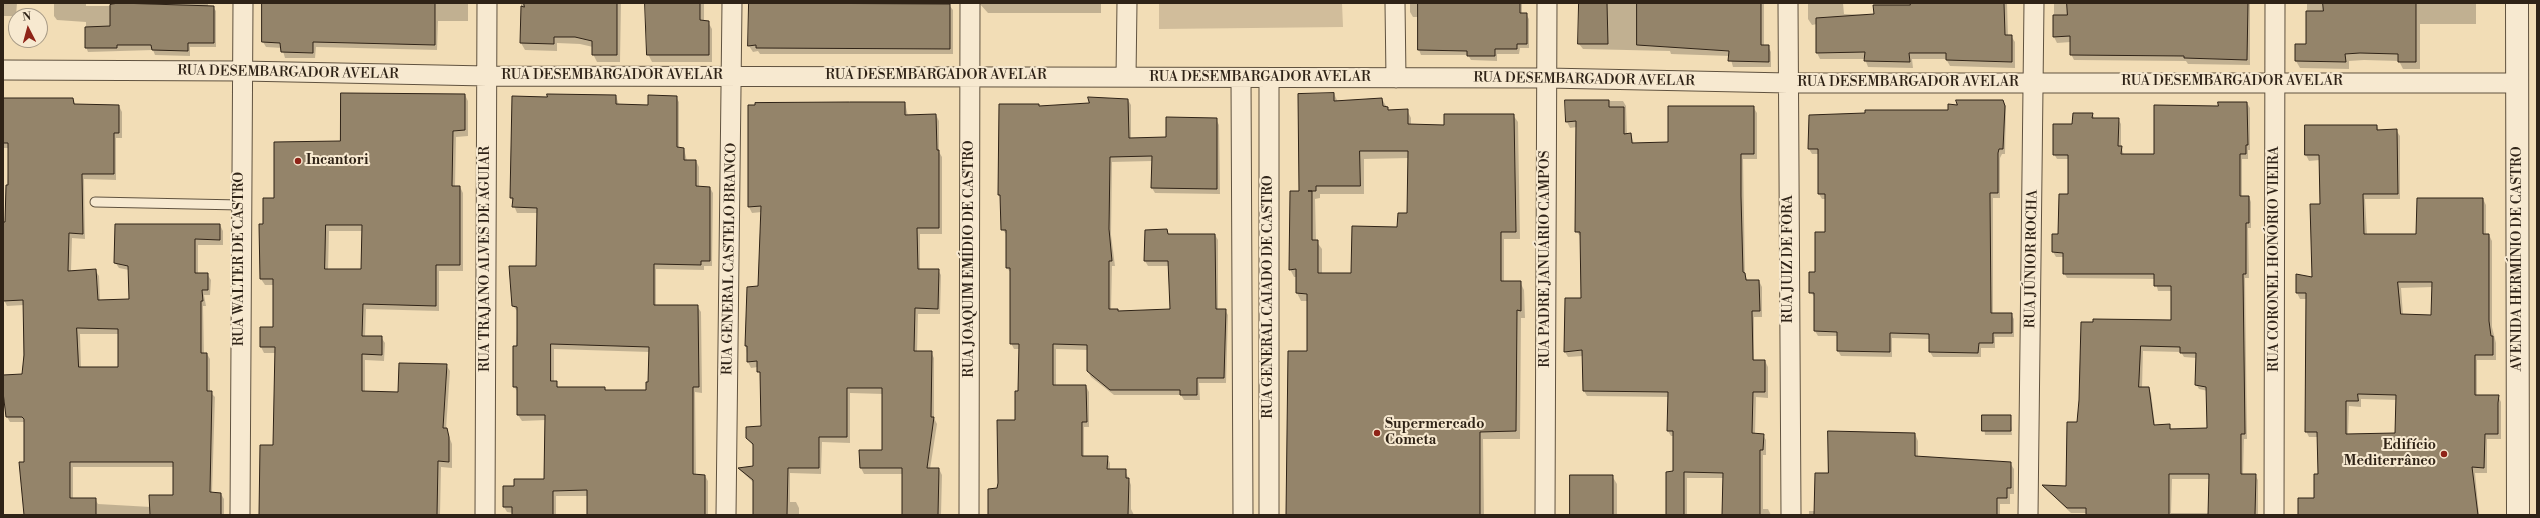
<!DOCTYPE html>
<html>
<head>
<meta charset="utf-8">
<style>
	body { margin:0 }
	#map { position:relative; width:2540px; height:518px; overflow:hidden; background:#f2ddb6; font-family:"Libre Bodoni",serif }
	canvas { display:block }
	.frame { position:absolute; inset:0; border:4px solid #2f2317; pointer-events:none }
	.north { position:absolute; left:8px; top:8px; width:40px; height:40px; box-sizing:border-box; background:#f7e9d0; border:1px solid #a79a86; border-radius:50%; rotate:354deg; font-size:11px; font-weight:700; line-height:16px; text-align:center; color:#2f2317 }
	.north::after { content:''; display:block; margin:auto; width:14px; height:18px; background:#8f2418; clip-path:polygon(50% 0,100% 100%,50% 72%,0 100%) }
</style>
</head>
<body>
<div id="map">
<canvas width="2540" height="518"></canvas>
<div class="frame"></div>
<div class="north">N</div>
</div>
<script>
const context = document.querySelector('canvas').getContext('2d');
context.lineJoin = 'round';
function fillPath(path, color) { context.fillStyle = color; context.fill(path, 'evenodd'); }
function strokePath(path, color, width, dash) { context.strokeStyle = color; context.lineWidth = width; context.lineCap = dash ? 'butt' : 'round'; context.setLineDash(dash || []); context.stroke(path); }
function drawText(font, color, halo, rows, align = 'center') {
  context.font = font + ' "Libre Bodoni",serif'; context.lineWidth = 4; context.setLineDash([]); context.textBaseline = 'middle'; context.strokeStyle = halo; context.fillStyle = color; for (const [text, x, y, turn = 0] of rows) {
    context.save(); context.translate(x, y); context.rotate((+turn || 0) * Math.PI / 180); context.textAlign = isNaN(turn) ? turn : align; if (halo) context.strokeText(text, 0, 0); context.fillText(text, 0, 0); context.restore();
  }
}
fillPath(new Path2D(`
	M1159,3H1342L1343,27L1159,29Z
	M2537,334V515H2536Z`), '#d1bd9b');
fillPath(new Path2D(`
	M3,3H17L16,16H4V47Z
	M54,3H86V6H119V3H208V7H213L216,11V47H190V56L155,55L153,50L88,52L86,47V22L57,20L54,16Z
	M263,3H468V21H438L437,50L316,47L315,58H285L282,48L266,47L263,42Z
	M521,3H621L620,62H597L593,54V47L580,44L557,43V51L525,50L521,43Z
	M646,3H704V22H708L712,29V62H652L648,54Z
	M768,3L949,5L953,10V54H760L758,51L753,52L749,46L751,6Z
	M979,3H1101V13H988Z
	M1410,3H1522V14H1526L1529,19V48H1520L1519,54H1497V61L1471,60L1468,55H1421L1419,50V17H1413L1410,12Z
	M1580,3H1764V46H1768L1771,52V67H1733L1730,56L1671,54L1670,51L1583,49L1579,44Z
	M1808,3H1843L1844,14L1875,15L1874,3H2007L2008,36H2011L2015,42V68L1950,66L1946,59H1912L1913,68L1868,67L1865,59H1820L1817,53V24L1812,25L1808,19Z
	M2054,3H2250V65L2188,64L2186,61L2074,60L2071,54V42L2057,43L2054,37Z
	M2307,3H2476V24H2420V69H2403L2399,61L2364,60L2349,61V69L2300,68L2296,61L2307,45Z
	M1334,94L1338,102L1382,99L1389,111L1407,110L1411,118V125L1445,126L1513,115L1518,122L1520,239H1504V282H1520L1524,290L1525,318H1521L1520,439H1483L1484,515H1287L1308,352V301H1301L1297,293V277H1294L1290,269L1300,192ZM1409,158L1408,214L1398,228L1352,274H1322V249L1316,241L1315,199L1320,198V194H1364V159Z
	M465,95L468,101V136L456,137L455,187H460L463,193V271H439V311L366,309L365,337H381L385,343L384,361L365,360V392L399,393L446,365L450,371L446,429L452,444V468L441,467L440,515H260L274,446L276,353H264L261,347L274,328V285H265L261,279L260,225L264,226L275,199L341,142ZM329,231H363L362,270H328Z
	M616,96L619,105L649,106L676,97L679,102V149H684L687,161H696L699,167V187L710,188L713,193L712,266H704V270L656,269V306H697L701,312L702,393L695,392L696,475L705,476L708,481V515H588V496H556V515H513V513L507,512L504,507L515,487L545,480L546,420L522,421L518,415V392L514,387L518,312L513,306L510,267H537L538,213H517L511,198L548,98ZM554,349L650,352L647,391H606L605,388H559L554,382Z
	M3,99H73L76,106H119L122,112V138H116V180L84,179L85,239L72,238L71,271L95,270L99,276L100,301L130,300L129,270L119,268L115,262L220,225L223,231V245H198V274H207L211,280L210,295H204L206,306H203L204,354H207L210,359V392L215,397L212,493L221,494L224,499V515H25V422H10L7,417L3,376L23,375L24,305L7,306L4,300L3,223H6L9,148H3ZM80,334H119V368H81ZM73,467H174V496L151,507L98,504L95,499H73Z
	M1128,100L1131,105V138H1167L1216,119L1219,125L1220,194L1155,193L1152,188V161L1112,162L1111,235L1115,266H1112L1111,310L1118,312L1171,310L1169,266H1148L1145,261L1166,230L1169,235H1215L1218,240V310H1225L1228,315L1226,383H1199L1200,400H1184L1181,395H1114L1091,377L1088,371V350L1056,349V386H1086L1089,392V427H1084V457H1107L1110,463V470H1125L1131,485V509L1134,515H989L1016,421L1019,392L1020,349H1014L1011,343V273L1007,268V235L1002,229L1001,199L999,195L1000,105H1038L1040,107Z
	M1566,101H1623L1626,106L1627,135L1631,134L1634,144L1669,143L1753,107L1757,113V159H1743L1745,275L1748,281H1759L1762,287V317H1754V359L1755,361H1765L1768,367V398L1756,397L1755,434L1763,435L1766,440V455H1763V509H1768L1771,515H1723V478H1687V515H1667L1673,472L1674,436H1671L1668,431L1669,397L1587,396L1584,391L1583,356L1568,357L1565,352L1566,299H1582L1581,237L1576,231L1577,127L1570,128L1567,122Z
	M2003,101L2006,106L2005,154H2002L2000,158V198H1993V314H2011L2014,319V337H1995V348H1981V357H1933L1930,352V339L1892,338V357L1841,356L1838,351V336H1818L1815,331V297L1810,292L1826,233V199H1822L1819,194V154H1812L1809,149L1949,111L1958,106Z
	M905,103L908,116L936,115L939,121V152L942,157V234H920V270H938L941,275L940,314H918L917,352H931L934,358V418L937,424L930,469H939L942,475L941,515H903V474H864L861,468L860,450L883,451V394L850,393V443L822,442L821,474L790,473V502H796L799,508V515H754V483L739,469L754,467V447L747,438L762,427L761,377L758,367L751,368L748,362L746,346L759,287L762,212L752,213L749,207V106Z
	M2247,103L2250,108V150H2248V159H2242V197H2249L2251,202V228H2248L2249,278H2245L2247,439H2244L2243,475H2255L2258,480V515H2087V513H2071L2043,486L2067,487L2080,400L2082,323L2172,321V291H2158L2155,279L2067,278L2064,273V257H2056L2053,252L2069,195V159H2057L2054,154L2073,125L2092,114L2095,119H2118L2121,124V147L2124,155H2155L2219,107ZM2143,351L2181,352L2184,357L2196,358V384L2199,389L2208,391V429L2172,430L2169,425L2155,426L2151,393L2148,388H2142ZM2172,479H2209V513H2171Z
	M2377,126L2379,131L2396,130L2400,136V199H2365L2367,235H2417L2483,199L2486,205V235H2489L2492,241V327L2496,343V360H2477V396H2498L2501,402V439H2487V473H2475L2479,515H2299L2315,499L2319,475L2318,437H2309L2306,431L2307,299H2300L2297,293V275L2313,279L2321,205L2320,160L2309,161L2306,155ZM2433,287L2432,316L2403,315L2401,288ZM2361,399L2397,400L2396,434L2348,435L2349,406L2361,407Z
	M1983,416H2010L2012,435H1985Z
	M1915,434L1918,441V457L2010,463L2014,469V494H2010V504H2000V515H1809V511H1815L1829,474Z
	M1612,476L1617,484V515H1571Z`), '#0003');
const building = new Path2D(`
	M118,3L214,6V43H188V51L152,50L151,45H117V48H85V27L110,26V5Z
	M262,3H435V45L313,42V53L281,52L280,43L262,42Z
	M524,3H617V55H592V41L575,37H554V44L520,43L521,6L524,7Z
	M645,3H700V20L709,21V55H647Z
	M749,3L950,4V49L756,48V45L748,46Z
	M1418,3H1520V13H1527V44H1517V49H1495V56H1467V51L1418,50Z
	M1579,3H1607L1608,44H1578Z
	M1637,3H1761V45H1769V62L1728,61L1729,51L1637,45Z
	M1910,3H2004L2005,35H2012V62L1946,60V53H1909L1910,62L1864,61L1865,52L1816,53V18L1874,14L1873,5H1910Z
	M2067,3H2248L2247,60L2184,58V56L2070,55V36L2053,37V15H2067Z
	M2323,3H2416V62H2398V54L2360,53L2345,54L2346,62L2295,61V44H2306V11H2323Z
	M341,93L465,94V130L453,131L452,186H460V265H436V306L363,304L362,336H382V355L362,354V391L398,392L399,363L447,364L443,428H447L449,437V462L438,461L437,515H259L260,445H273L275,347H260V327H273V279H260L259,224H263V198H274V142L340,141ZM326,225H362L361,269H325Z
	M1334,93V101L1382,98L1383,106L1388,107V110L1408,109V124L1444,125V114H1514L1516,232H1501V281H1521V311L1517,310L1516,431L1480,432V515H1286L1288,351H1307V294L1296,293V269L1289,270L1290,191H1299L1298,94ZM1360,151H1408L1407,213H1398L1397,227L1352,226L1351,273H1318V240H1312V191H1308H1316V186H1360Z
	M547,94L616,95V104L648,105V95L677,96V147L684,148V160H696V186L710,187V261H701V265L654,264V305H698L699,387H693V474L705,475V515H587V490L553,491V515H512V507H503V486H514V479H544L545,415H517V387H513V346H517V307L512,306L509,266H536L537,208L512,207L513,198H510L512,96L547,97ZM551,344L649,347L648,382H646V390H605V387H557V381H551Z
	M1088,97L1128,99L1129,138L1166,137V117L1217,118V189L1151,188L1152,156L1110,157L1109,229L1112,261H1109V309H1118V311L1170,309L1168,261H1144L1145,230L1167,229L1168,234H1215L1216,309H1226L1224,378H1197V395H1180V390H1110L1087,371V345L1053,344V385H1086L1087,422H1082V456H1108L1107,469H1126V478H1129L1128,515H988V489L997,488L998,483L997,420H1015V391H1018L1019,344H1010V268H1006V230H1001L1000,195H998L999,104H1039V106L1089,103Z
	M3,98H73L74,104L119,105V133H114V174H82L83,234L69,233L68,271L96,269L98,300L129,299L128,266L114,263L115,224H220V240L195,239V273H208V290H202L203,301H201V353H207V391H212L210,492L221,493V515H150L149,495H173V462H70V498H96V515H24L19,462H24V419L22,417H6L3,392V375L22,374L24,355L23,300L3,301V222H5L6,185H8V143H3ZM77,328L118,329V367H79Z
	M1565,100H1609V107H1624V134L1631,133L1632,143L1668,142V106H1754V154H1741V196L1743,272L1745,273L1746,280H1759L1760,311H1752L1753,360H1765V392H1753L1752,433L1764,434L1763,450H1760V515H1722L1723,473L1684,472V515H1666V472L1673,471V431H1667L1668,392L1583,391L1582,350L1564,352L1565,298H1581L1580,232H1575L1576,121L1566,122Z
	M1956,100H2003L2005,106L2003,149H1999L1998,153V193H1990L1991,313H2012V333H1993V343H1979L1978,353L1929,352V334L1890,333V352L1837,351V332L1814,331V293H1809V272H1815V232H1825V194H1818V149H1808L1809,115L1865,113V110H1948V104L1957,105Z
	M850,102H905V115L936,114L937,150H939V228H917L918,269H939L938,309L915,308L914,351H932L931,417H934L927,468H939L938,515H902V468H860L859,450H882V388H847V437H819V468H788L787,515H753V480L738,468L753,466V444L746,438V427L761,426L760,372H757V361L747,362V346H745L747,287L758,286L761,206L748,207V105H755V103Z
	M2218,102H2247L2248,145H2246V154H2240V196H2249V223H2246V274H2243L2245,434H2241V474H2256L2255,515H2208L2209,474H2169V515H2086V508H2067L2042,485L2066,486L2067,422H2077L2079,400L2081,322H2093V319L2171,320V286H2154V274H2063V253L2052,252V234H2058L2059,194H2068V155H2053V124H2072L2073,113H2093L2092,118H2119L2118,146H2122L2121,154H2154V105L2218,106ZM2141,346L2180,347V353H2196L2195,385L2206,387L2207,428L2170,429V424L2154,425L2149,387H2139Z
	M2305,125H2377V130L2397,129L2398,194H2363L2364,234H2416L2417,198H2483V234H2489V321L2491,336H2493V355H2475V395H2499L2498,403V434H2485L2484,468L2472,467L2478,515H2298V498H2314V474H2318L2317,432H2305L2306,293H2296V274L2312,277L2310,204H2320L2319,155H2305ZM2398,282H2432L2431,315L2401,314ZM2358,394L2396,395L2395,433L2346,434V401H2358Z
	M1982,415H2011V431H1982Z
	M1828,431L1915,433V456L2011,462V488H2007V498H1997V515H1814L1815,473H1828Z
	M1570,475H1613V515H1570Z`);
fillPath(building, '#94846a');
strokePath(building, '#2f2317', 1);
const service = new Path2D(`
	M95,202L240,205`);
const minor = new Path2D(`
	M1395,3L1396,78
	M1788,3L1791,515
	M3,70L242,71L487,76L1547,78L1788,83H2517
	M1126,77L1127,3
	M1241,79L1243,515
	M1269,79V515
	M240,515L243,3
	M485,515L487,3
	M726,515L732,3
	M969,515L970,3
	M1545,515L1547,3
	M2028,515L2034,3
	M2274,515L2275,3`);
const tertiary = new Path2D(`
	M2517,3L2518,515`);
strokePath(service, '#60523f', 11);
strokePath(minor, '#60523f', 21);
strokePath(tertiary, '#60523f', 24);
strokePath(service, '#f7e9d0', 9);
strokePath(minor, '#f7e9d0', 19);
strokePath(tertiary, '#f7e9d0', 22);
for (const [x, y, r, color] of [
	[298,161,4,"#8f2418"],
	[1377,433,4,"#8f2418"],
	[2444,454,4,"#8f2418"]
]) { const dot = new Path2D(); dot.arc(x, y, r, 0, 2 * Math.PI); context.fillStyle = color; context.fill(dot); strokePath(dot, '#f7e9d0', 1.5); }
drawText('14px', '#2f2317', '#f7e9d0', [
	["RUA DESEMBARGADOR AVELAR",288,73,1],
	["RUA DESEMBARGADOR AVELAR",612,76],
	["RUA DESEMBARGADOR AVELAR",936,76],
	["RUA DESEMBARGADOR AVELAR",1260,78],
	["RUA DESEMBARGADOR AVELAR",1584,80,1],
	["RUA DESEMBARGADOR AVELAR",2232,82],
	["RUA DESEMBARGADOR AVELAR",1908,83],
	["RUA WALTER DE CASTRO",240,259,-90],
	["RUA TRAJANO ALVES DE AGUIAR",486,259,-90],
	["RUA GENERAL CASTELO BRANCO",730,259,-89],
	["RUA JOAQUIM EMÍDIO DE CASTRO",970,259,-90],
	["RUA PADRE JANUÁRIO CAMPOS",1546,259,-90],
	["RUA JUIZ DE FORA",1789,259,-90],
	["RUA JÚNIOR ROCHA",2032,259,-89],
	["RUA CORONEL HONÓRIO VIEIRA",2275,259,-90],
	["AVENIDA HERMÍNIO DE CASTRO",2518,259,-90],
	["RUA GENERAL CAIADO DE CASTRO",1269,297,-90]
]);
drawText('bold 14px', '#2f2317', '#f7e9d0', [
	["Incantori",306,161],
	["Supermercado",1385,425],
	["Cometa",1385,441],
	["Edifício",2436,446,"right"],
	["Mediterrâneo",2436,462,"right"]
], 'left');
</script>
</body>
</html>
